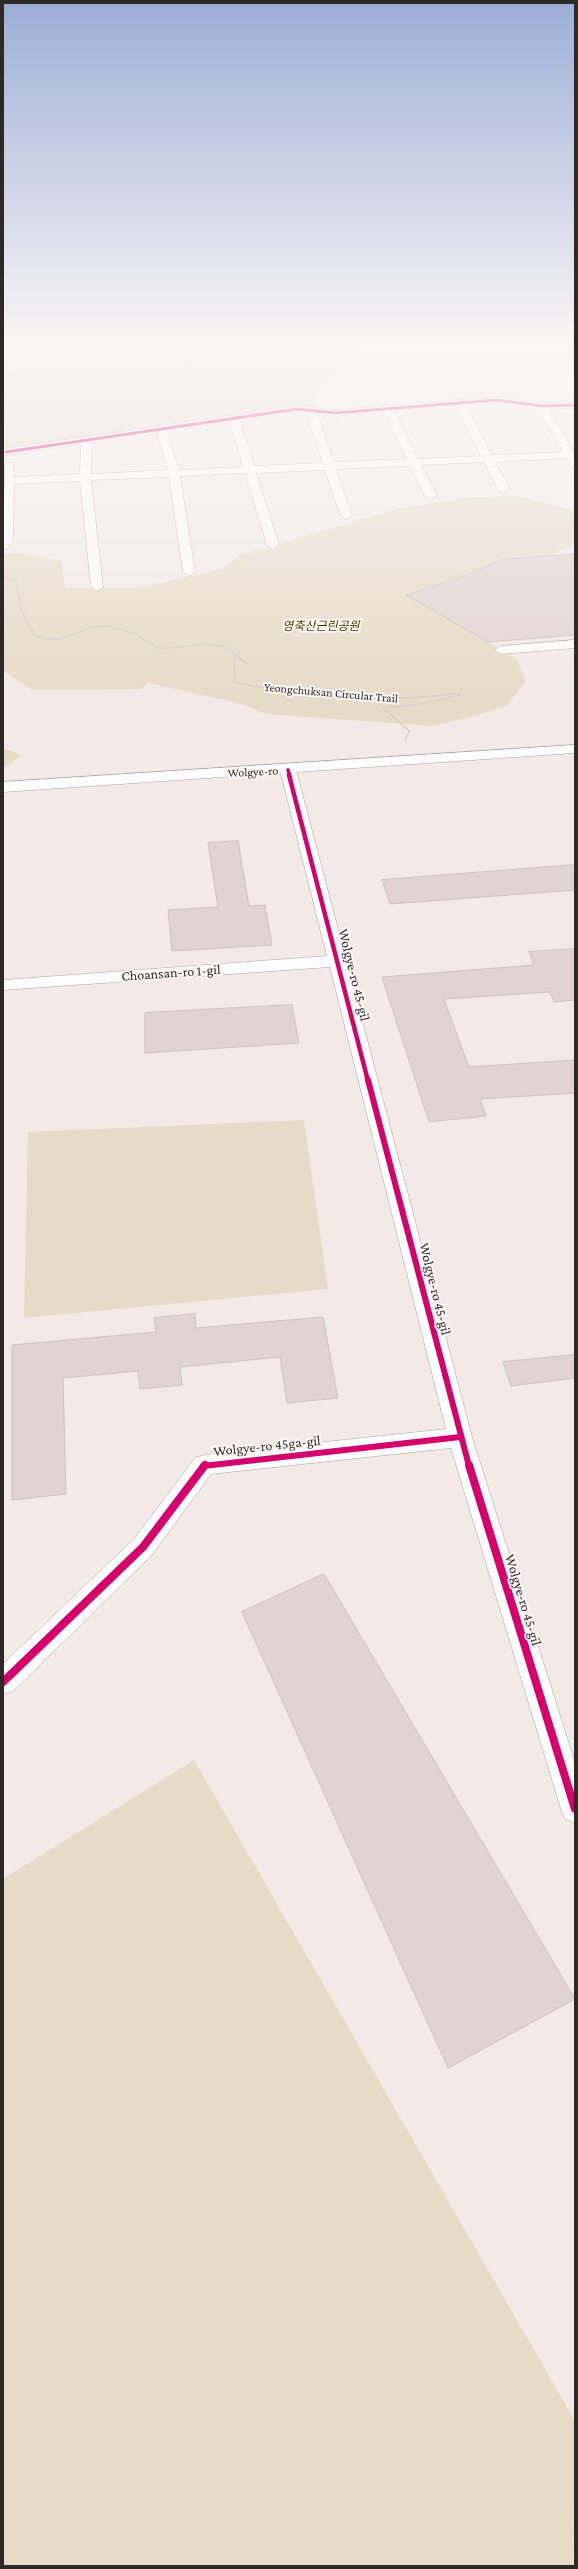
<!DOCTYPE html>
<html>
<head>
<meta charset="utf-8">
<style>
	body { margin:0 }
	#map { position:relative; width:578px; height:2569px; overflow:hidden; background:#f3eae8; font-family:"Crimson Pro",serif }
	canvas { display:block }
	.frame { position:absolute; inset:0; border:4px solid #2e2827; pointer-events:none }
</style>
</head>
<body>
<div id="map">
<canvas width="578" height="2569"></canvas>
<div class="frame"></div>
</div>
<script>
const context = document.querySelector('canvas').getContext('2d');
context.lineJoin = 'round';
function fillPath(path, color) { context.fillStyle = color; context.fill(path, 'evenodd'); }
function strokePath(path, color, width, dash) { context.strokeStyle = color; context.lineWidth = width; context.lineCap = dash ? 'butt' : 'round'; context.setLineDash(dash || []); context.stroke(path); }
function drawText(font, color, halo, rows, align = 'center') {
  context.font = font + ' "Crimson Pro","Noto Sans KR",serif'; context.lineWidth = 4; context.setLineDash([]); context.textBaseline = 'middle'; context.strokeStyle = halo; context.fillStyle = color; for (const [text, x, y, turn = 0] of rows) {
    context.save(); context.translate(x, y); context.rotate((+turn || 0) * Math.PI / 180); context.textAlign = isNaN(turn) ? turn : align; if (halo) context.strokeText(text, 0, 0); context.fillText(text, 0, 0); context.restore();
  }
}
fillPath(new Path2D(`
	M3,344H357L350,350L353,357L352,362L314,389L316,407H294L3,450Z
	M517,496L575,511L573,545L549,556L499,560L470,574L407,594L517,659L526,681L507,705L475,716L432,726L266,714L242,704L148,683L141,689L32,690L3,671V554H23L62,561L65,588H139L222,569L240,555L398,509L473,497Z
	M3,748L22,755L3,768Z
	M304,1120L328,1289L24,1318L28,1132Z
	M194,1760L575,2421L573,2566H3V1879Z`), '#e6dbc7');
const building = new Path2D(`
	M575,554V635L488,642L406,595L470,574L500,560Z
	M238,841L249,906L265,905L272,945L172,951L168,910L218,907L208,843Z
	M575,865V890L390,904L382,880Z
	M575,949V1000L554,1002L550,992L444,999L469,1067L575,1060V1093L480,1099L486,1116L429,1122L382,977L534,965L529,952Z
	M292,1005L299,1043L145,1053V1013Z
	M195,1314L196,1328L323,1317L338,1398L287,1403L280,1357L180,1367L182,1385L140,1389L138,1371L63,1378L66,1494L12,1500V1345L156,1332L154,1318Z
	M575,1355V1378L511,1386L503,1362Z
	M324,1574L575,1999L448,2068L242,1612Z`);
fillPath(building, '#e1d3d4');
strokePath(building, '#c8c1c0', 1);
const minor = new Path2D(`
	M496,397L542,403L575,402V408L549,409L575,454V467L571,466L566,458L495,462L510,490L504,493L498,490L484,462L421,465L437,496L431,499L425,496L410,466L336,469L352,515L346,519L340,515L325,470L256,473L279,545L273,549L267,545L245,473L180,476L195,572L189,576L183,572L169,477L91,480L103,587L97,591L91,587L80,481L14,484L13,540L7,549L3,550L5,463H13L14,477L80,474L81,444L6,455H3V449L297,406L335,410ZM496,403L538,409L563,452L492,455L466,405ZM456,406L481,456L418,459L394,411ZM297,412L306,413L323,463L254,466L240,421ZM384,412L407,459L334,462L317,414L335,416ZM230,422L243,467L179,470L167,431ZM157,433L168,470L91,474L92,442Z
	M575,640V648L501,654L494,650L501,646Z
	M288,765L296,770L472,1437L575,1763V1823L565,1819L561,1809L451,1448L211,1474L152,1555L13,1691L3,1694V1664L134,1539L195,1458L204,1455L446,1429L330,967L3,990V980L327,956L280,770Z`);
const secondary = new Path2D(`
	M575,745V753L3,792V782Z`);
strokePath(minor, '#a59f9e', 1);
strokePath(secondary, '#a59f9e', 1);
strokePath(new Path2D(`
	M3,375L17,372L18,374L3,380
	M254,388L182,383L179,379L181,370L226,348L317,354L283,392
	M254,388V398
	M3,403L82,402L166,393L250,389`), '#cdcac8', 1, [2, 1]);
strokePath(new Path2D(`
	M3,575L16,581L21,610L35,636L57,640L93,627L108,626L136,634L159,649L204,644L226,647L247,663L234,656L235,682C308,698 383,704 457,693L460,695L414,705L383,708L409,731L405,742`), '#cdcac8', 1.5, [2.5, 1]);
fillPath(minor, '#fdfcfc');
fillPath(secondary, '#fdfcfc');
strokePath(new Path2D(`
	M6,452L297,409L335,413L496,400L542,406L575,405`), '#d6006c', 3);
strokePath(new Path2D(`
	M288,770L290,776`), '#d6006c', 3.5);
strokePath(new Path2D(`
	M289,775L368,1081`), '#d6006c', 4.5);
strokePath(new Path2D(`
	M368,1080L469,1466
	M203,1466L460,1437`), '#d6006c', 6);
strokePath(new Path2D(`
	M469,1465L575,1809
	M3,1682L143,1547L205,1465`), '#d6006c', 8);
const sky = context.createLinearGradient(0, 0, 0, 704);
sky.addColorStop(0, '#9cafd7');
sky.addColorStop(0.49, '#faf6f5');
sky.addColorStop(1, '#faf6f500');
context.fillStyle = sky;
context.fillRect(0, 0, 578, 704);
drawText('italic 12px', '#533f00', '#fef7f5', [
	["영축산근린공원",321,626]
]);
drawText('12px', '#2e2827', '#fef7f5', [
	["Yeongchuksan Circular Trail",331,693,5],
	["Wolgye-ro",253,772,-3]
]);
drawText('14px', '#2e2827', '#fef7f5', [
	["Choansan-ro 1-gil",171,973,-4],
	["Wolgye-ro 45-gil",354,975,76],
	["Wolgye-ro 45-gil",435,1289,76],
	["Wolgye-ro 45ga-gil",267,1446,-6],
	["Wolgye-ro 45-gil",523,1600,73]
]);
</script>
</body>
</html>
